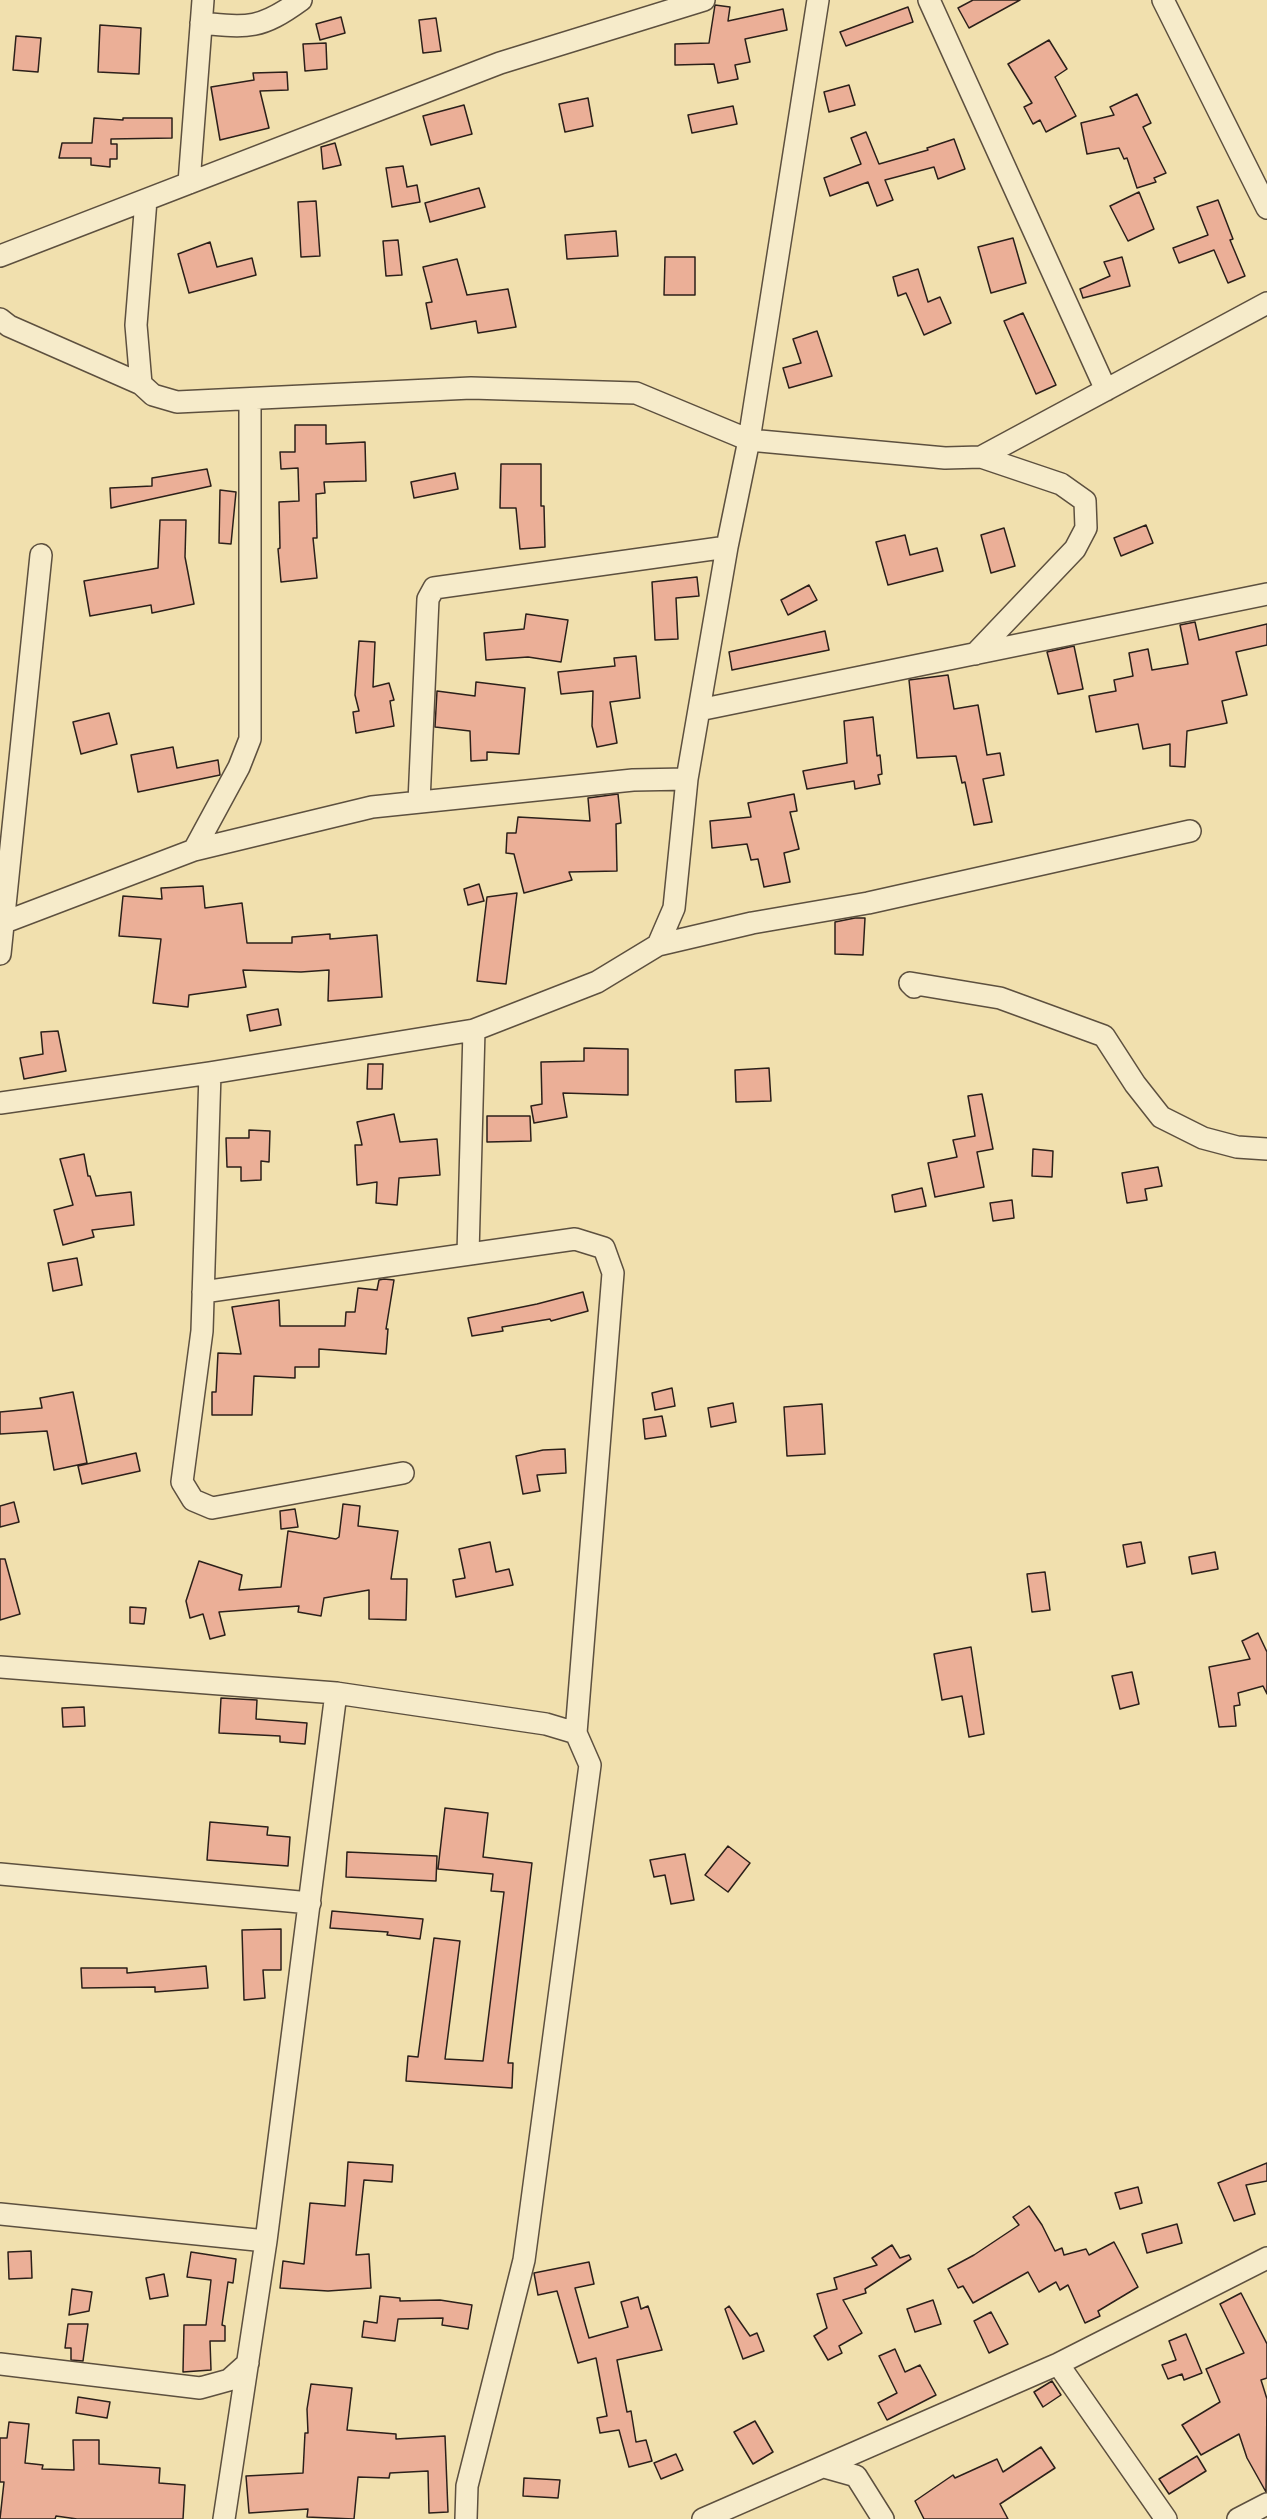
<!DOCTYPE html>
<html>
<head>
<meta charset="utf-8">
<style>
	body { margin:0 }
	canvas { display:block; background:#f1e0ae }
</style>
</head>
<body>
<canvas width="1267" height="2519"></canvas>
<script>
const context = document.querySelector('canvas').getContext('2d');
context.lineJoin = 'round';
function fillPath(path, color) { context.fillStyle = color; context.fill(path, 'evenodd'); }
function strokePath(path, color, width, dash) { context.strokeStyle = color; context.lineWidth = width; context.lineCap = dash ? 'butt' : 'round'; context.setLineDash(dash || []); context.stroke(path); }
const building = new Path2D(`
	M973,0H1020L969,28L958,8Z
	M715,5L730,7L728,21L783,9L787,30L745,39L750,62L735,65L738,79L718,83L714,64L675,65V44L709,43Z
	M908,7L913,22L846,46L840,32Z
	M341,17L345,33L320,40L316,24Z
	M436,18L441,51L423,53L419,20Z
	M100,25L141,28L139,74L98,72Z
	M16,36L41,38L38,72L13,70Z
	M1049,40L1067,69L1055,77L1076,116L1046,132L1040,120L1033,124L1024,107L1032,103L1008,64Z
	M326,43L327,69L305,71L303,44Z
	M287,72L288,90L260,91L269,128L220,140L211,87L254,80L253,73Z
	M849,85L855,105L829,112L824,92Z
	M1137,94L1151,123L1143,127L1166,173L1154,178L1156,182L1137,188L1127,158L1124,159L1119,148L1087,154L1081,123L1114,115L1110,107Z
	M588,98L593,126L565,132L559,104Z
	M464,105L472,134L431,145L423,116Z
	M733,106L737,124L692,133L688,115Z
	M94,118L123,120V118H172V138L111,139V144H117V159H110V167L91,165V158H59L62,143H92Z
	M866,132L879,164L928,150L927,148L954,139L965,169L938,179L934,167L885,180L893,200L877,206L868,182L830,196L824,178L861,164L851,138Z
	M335,143L341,165L323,169L321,147Z
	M403,166L407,187L417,185L420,202L392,207L386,168Z
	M479,188L485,207L430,222L425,203Z
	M1139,192L1154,229L1128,241L1110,206Z
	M1218,200L1233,239L1230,240L1245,276L1228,283L1214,250L1179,263L1173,248L1208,235L1197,207Z
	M316,201L320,256L301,257L298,202Z
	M616,231L618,256L567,259L565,235Z
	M1013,238L1026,283L991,293L978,247Z
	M398,240L402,275L386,276L383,241Z
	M210,242L217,267L252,258L256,275L189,293L178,254Z
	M665,257H695V295H664Z
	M1122,257L1130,286L1083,298L1080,289L1110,276L1104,262Z
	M457,259L467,295L508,289L516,327L478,333L476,321L431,329L426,303L432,302L423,267Z
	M918,269L928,302L940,297L951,323L924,335L906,293L898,296L893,277Z
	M1023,313L1056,385L1036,394L1004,321Z
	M817,331L832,376L789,388L783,368L801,363L793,339Z
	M295,425H326V444L365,442L366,481L324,482L325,493L316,494L317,538H313L317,578L281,582L278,549L280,548L279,502L299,501L298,468L281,469L280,452H295Z
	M501,464H541V506H544L545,547L520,549L516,508H500Z
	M207,469L211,486L111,508L110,488L152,486V478Z
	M455,473L458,489L414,498L411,482Z
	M220,490L236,492L231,544L219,543Z
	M160,520H186L185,557L194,604L152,613L151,605L90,616L84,581L158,568Z
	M1146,525L1153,543L1121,556L1114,538Z
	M1004,528L1015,566L991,573L981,535Z
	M905,535L910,555L937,548L943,571L888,585L876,542Z
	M697,577L699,596L676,598L678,639L655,640L652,582Z
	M809,585L817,600L788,615L781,600Z
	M526,614L568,620L561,662L528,657L486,660L484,633L524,629Z
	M1195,622L1199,640L1267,624V645L1236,652L1247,695L1222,701L1227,723L1187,731L1185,767L1170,766V744L1143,749L1138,724L1096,732L1089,696L1116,691L1114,680L1133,676L1129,653L1148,649L1152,670L1188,664L1180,625Z
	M825,631L829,650L732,670L729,652Z
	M359,641L375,642L373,687L389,683L394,700L390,701L394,726L356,733L353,712L359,711L355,695Z
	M1074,646L1083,689L1058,694L1047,652Z
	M636,656L640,698L610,702L617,743L597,747L592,726L593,691L561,694L558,672L615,666L614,658Z
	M948,675L954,709L978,705L987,755L1000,753L1004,775L983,779L992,822L974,825L965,782L962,783L956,756L917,758L909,680Z
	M476,682L525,688L519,754L487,752V760L471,761L470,731L435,727L437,691L475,696Z
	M109,713L117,744L81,754L73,722Z
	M873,717L877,756L880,755L882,774L878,775L880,784L855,789L854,781L807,789L803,771L847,763L844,721Z
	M173,747L177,768L218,760L220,775L138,792L131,755Z
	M618,794L621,823L616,824L617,871L569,872L572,880L524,893L514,854L506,853L507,833H516L518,817L590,821L588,798Z
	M794,794L797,811L790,812L799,849L784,853L790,882L764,887L758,859L751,860L747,844L712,848L710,821L751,817L748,803Z
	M479,884L484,901L468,905L464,889Z
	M203,886L205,908L242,903L247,943H292V937L330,934V939L377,935L382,997L328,1001L329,970L301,972L243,970L246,987L189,995L188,1007L153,1003L161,939L119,936L123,896L162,899L161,888Z
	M517,893L506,984L477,981L487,897Z
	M855,918H865L863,955L835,954V922Z
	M278,1009L281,1025L250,1031L247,1015Z
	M58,1031L66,1071L24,1079L20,1058L43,1054L41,1032Z
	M584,1048L628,1049V1095L563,1093L567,1117L534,1123L531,1106L542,1104L541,1062L584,1061Z
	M368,1064H383L382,1089H367Z
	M769,1068L771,1101L736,1102L735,1070Z
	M982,1094L993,1149L977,1152L984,1187L935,1197L928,1163L957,1157L953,1140L975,1136L968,1096Z
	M394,1114L400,1142L437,1139L440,1175L399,1178L397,1205L376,1203L377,1182L357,1185L355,1145H362L357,1122Z
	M487,1116H530L531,1141L487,1142Z
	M249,1130L270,1131L269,1162L261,1161V1180L241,1181V1167H227L226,1138H249Z
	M1033,1149L1053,1151L1052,1177L1032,1176Z
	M84,1154L88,1176H90L96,1196L131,1192L134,1225L92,1230L94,1237L63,1245L54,1210L73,1205L60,1159Z
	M1158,1167L1162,1186L1145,1189L1147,1200L1127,1203L1122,1173Z
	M922,1188L926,1206L895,1212L892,1195Z
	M1012,1200L1014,1218L993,1221L990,1203Z
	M77,1258L82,1285L53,1291L48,1263Z
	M384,1279L394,1280L386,1329H388L386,1354L319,1349V1367H295V1378L254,1376L252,1415H212V1392H216L218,1353L241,1354L232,1307L279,1300L280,1326H345L346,1312H355L358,1288L377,1290L379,1280Z
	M583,1292L588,1311L551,1321L550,1319L502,1327L503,1331L472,1336L468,1318L537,1304Z
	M672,1388L675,1406L655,1410L652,1393Z
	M73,1392L87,1463L54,1470L47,1431L0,1434V1412L42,1408L40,1398Z
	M733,1403L736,1422L711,1427L708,1408Z
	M822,1404L825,1454L787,1456L784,1407Z
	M662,1416L666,1436L645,1439L643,1419Z
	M565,1449L566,1473L537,1475L540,1491L523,1494L516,1456L543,1450Z
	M136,1453L140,1471L82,1484L78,1466Z
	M14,1502L19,1522L0,1527V1506Z
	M343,1504L360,1506L358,1526L398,1531L391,1579H407L406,1620L369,1619V1590L324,1598L321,1616L298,1612L299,1606L219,1612L225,1635L210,1639L203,1614L190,1618L186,1601L199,1561L242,1575L239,1590L281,1587L288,1531L336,1539L339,1537Z
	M295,1509L298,1527L281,1529L280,1511Z
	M490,1542L496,1572L509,1569L513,1585L456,1597L453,1580L465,1578L459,1549Z
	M1141,1542L1145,1563L1127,1567L1123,1545Z
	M1215,1552L1218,1569L1192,1574L1189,1557Z
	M0,1559H5L20,1614L0,1620Z
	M1045,1572L1050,1610L1032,1612L1027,1574Z
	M130,1607L146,1608L144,1624L130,1623Z
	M1258,1633L1267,1652V1694L1263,1686L1238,1693L1240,1705L1234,1706L1236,1726L1219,1727L1209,1667L1250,1659L1242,1641Z
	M971,1647L984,1734L969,1737L962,1696L942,1700L934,1654Z
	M1132,1672L1139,1704L1120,1709L1112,1676Z
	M221,1698L257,1700L256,1719L307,1723L305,1744L280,1742V1736L219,1733Z
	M84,1707L85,1726L63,1727L62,1708Z
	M445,1808L488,1813L483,1857L532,1863L508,2063H513L512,2088L406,2081L408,2056L418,2057L434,1938L460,1941L445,2059L483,2061L504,1892L491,1891L493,1874L438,1869Z
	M210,1822L268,1827L267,1835L290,1837L288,1866L207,1860Z
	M728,1846L750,1863L728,1892L705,1875Z
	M347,1852L437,1856L436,1881L346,1877Z
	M685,1854L694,1900L671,1904L665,1875L654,1877L650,1860Z
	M332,1911L423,1919L420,1939L387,1935L388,1932L330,1928Z
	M281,1929V1970H263L265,1998L244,2000L242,1930Z
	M206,1966L208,1988L155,1992V1987L82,1988L81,1968H127V1973Z
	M348,2162L393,2165L392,2182L364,2180L356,2255L369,2254L371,2288L328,2291L280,2288L283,2261L304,2264L310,2203L345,2206Z
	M1267,2163V2181L1246,2185L1255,2214L1234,2221L1218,2183Z
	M1138,2187L1142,2203L1120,2209L1115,2193Z
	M1029,2206L1042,2225L1055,2251L1062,2248L1064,2255L1086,2249L1089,2255L1114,2242L1138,2287L1098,2311L1100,2316L1085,2323L1068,2285L1060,2290L1056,2282L1039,2292L1028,2272L973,2303L963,2286L958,2288L948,2269L974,2255L1019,2225L1013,2217Z
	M1177,2224L1182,2243L1147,2253L1142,2234Z
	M892,2245L900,2258L909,2255L911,2259L865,2289L866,2293L843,2300L862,2333L839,2346L842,2353L828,2360L814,2336L827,2328L817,2294L837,2289L834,2278L877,2265L872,2258Z
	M31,2251L32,2278L9,2279L8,2252Z
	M191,2252L236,2259L233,2283L228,2282L222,2325L225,2326V2341H210L211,2370L183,2372L184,2325H206L211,2280L187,2277Z
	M589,2262L594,2284L575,2288L589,2338L628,2327L621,2302L638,2297L641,2309L648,2306L662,2350L617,2360L627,2412L631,2411L636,2442L646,2440L652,2461L629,2467L619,2430L600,2433L597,2418L607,2416L596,2358L578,2363L557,2291L538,2295L534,2273Z
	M164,2274L168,2296L150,2299L146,2278Z
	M72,2289L92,2292L89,2311L69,2315Z
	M1241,2293L1267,2344V2378L1261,2380L1267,2399L1266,2492L1247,2458L1239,2434L1201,2455L1182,2425L1220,2402L1206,2369L1244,2353L1220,2304Z
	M380,2296L400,2298V2301L440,2300L472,2305L468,2329L442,2325L443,2318L398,2319L395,2341L362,2337L364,2321L377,2323Z
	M933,2300L941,2324L915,2332L907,2309Z
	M729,2306L750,2336L757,2333L764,2351L743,2359L725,2309Z
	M991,2312L1008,2344L989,2353L974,2321Z
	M68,2324H88L83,2361L71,2360V2348H65Z
	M1186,2334L1202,2373L1184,2380L1182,2374L1168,2379L1162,2365L1176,2360L1169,2341Z
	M895,2349L905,2372L920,2365L936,2395L887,2420L878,2403L897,2393L879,2356Z
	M1052,2381L1061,2395L1043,2407L1034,2392Z
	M311,2384L352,2388L347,2430L396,2434V2439L445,2436L448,2512L429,2513L428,2471L390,2473L389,2478L358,2477L354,2519L307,2517L308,2509L249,2513L246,2476L303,2473L305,2433H308L307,2409Z
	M78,2397L110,2402L107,2418L76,2413Z
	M755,2421L773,2452L753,2464L734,2432Z
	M9,2422L29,2424L25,2463L43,2465L42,2469L74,2470L73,2440H99V2464L160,2468L159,2483L185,2485L183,2519H77L56,2516L55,2519H0L4,2482H0V2438H7Z
	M1041,2447L1055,2468L1000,2504L1008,2519H924L915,2501L953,2475L955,2478L997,2459L1003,2472Z
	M676,2454L683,2470L661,2479L654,2463Z
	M1197,2456L1206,2471L1169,2494L1159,2479Z
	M524,2478L560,2480L558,2498L523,2496Z`);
fillPath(building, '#ebaf97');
strokePath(building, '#2c201a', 1.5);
const street = new Path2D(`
	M929,0L1106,390
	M1163,0L1267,208
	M201,23C249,28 261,29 301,0
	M189,183L203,0
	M146,200L136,325L141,384L153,395L177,402L471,388L636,393L749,440L945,458L981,457L1267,303
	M0,256L500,63L704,0
	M0,319L9,326L141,384
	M975,654L1075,549L1086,528L1085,501L1061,484L981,457
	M699,710L1267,594
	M419,802L428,599L434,588L727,547
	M194,850L239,767L250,739V399
	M5,922L194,850L372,807L633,780L687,779
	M658,945L674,908L687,779L727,547L749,440L818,0
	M0,954L41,555
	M914,987L910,983L1000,998L1104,1036L1135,1084L1161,1117L1203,1138L1237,1147L1267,1149
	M210,1073L202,1331L182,1482L193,1500L212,1508L403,1473
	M0,1103L210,1073L474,1030L597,982L658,945L752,923L868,903L1190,831
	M468,1254L474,1030
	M203,1292L575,1239L604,1248L613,1273L576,1733
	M0,1667L336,1693L546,1724L576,1733L590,1765L524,2260L467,2486L466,2519
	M0,1874L310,1903
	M0,2214L266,2241
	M0,2364L200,2388L229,2380L248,2363
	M1058,2364L1166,2519
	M824,2467L856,2476L883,2519
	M224,2519L266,2241L336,1693
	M703,2519L1058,2364L1267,2258
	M1238,2519L1267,2504`);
strokePath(street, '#5d503f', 24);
strokePath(street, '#f6ebca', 21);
</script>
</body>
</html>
